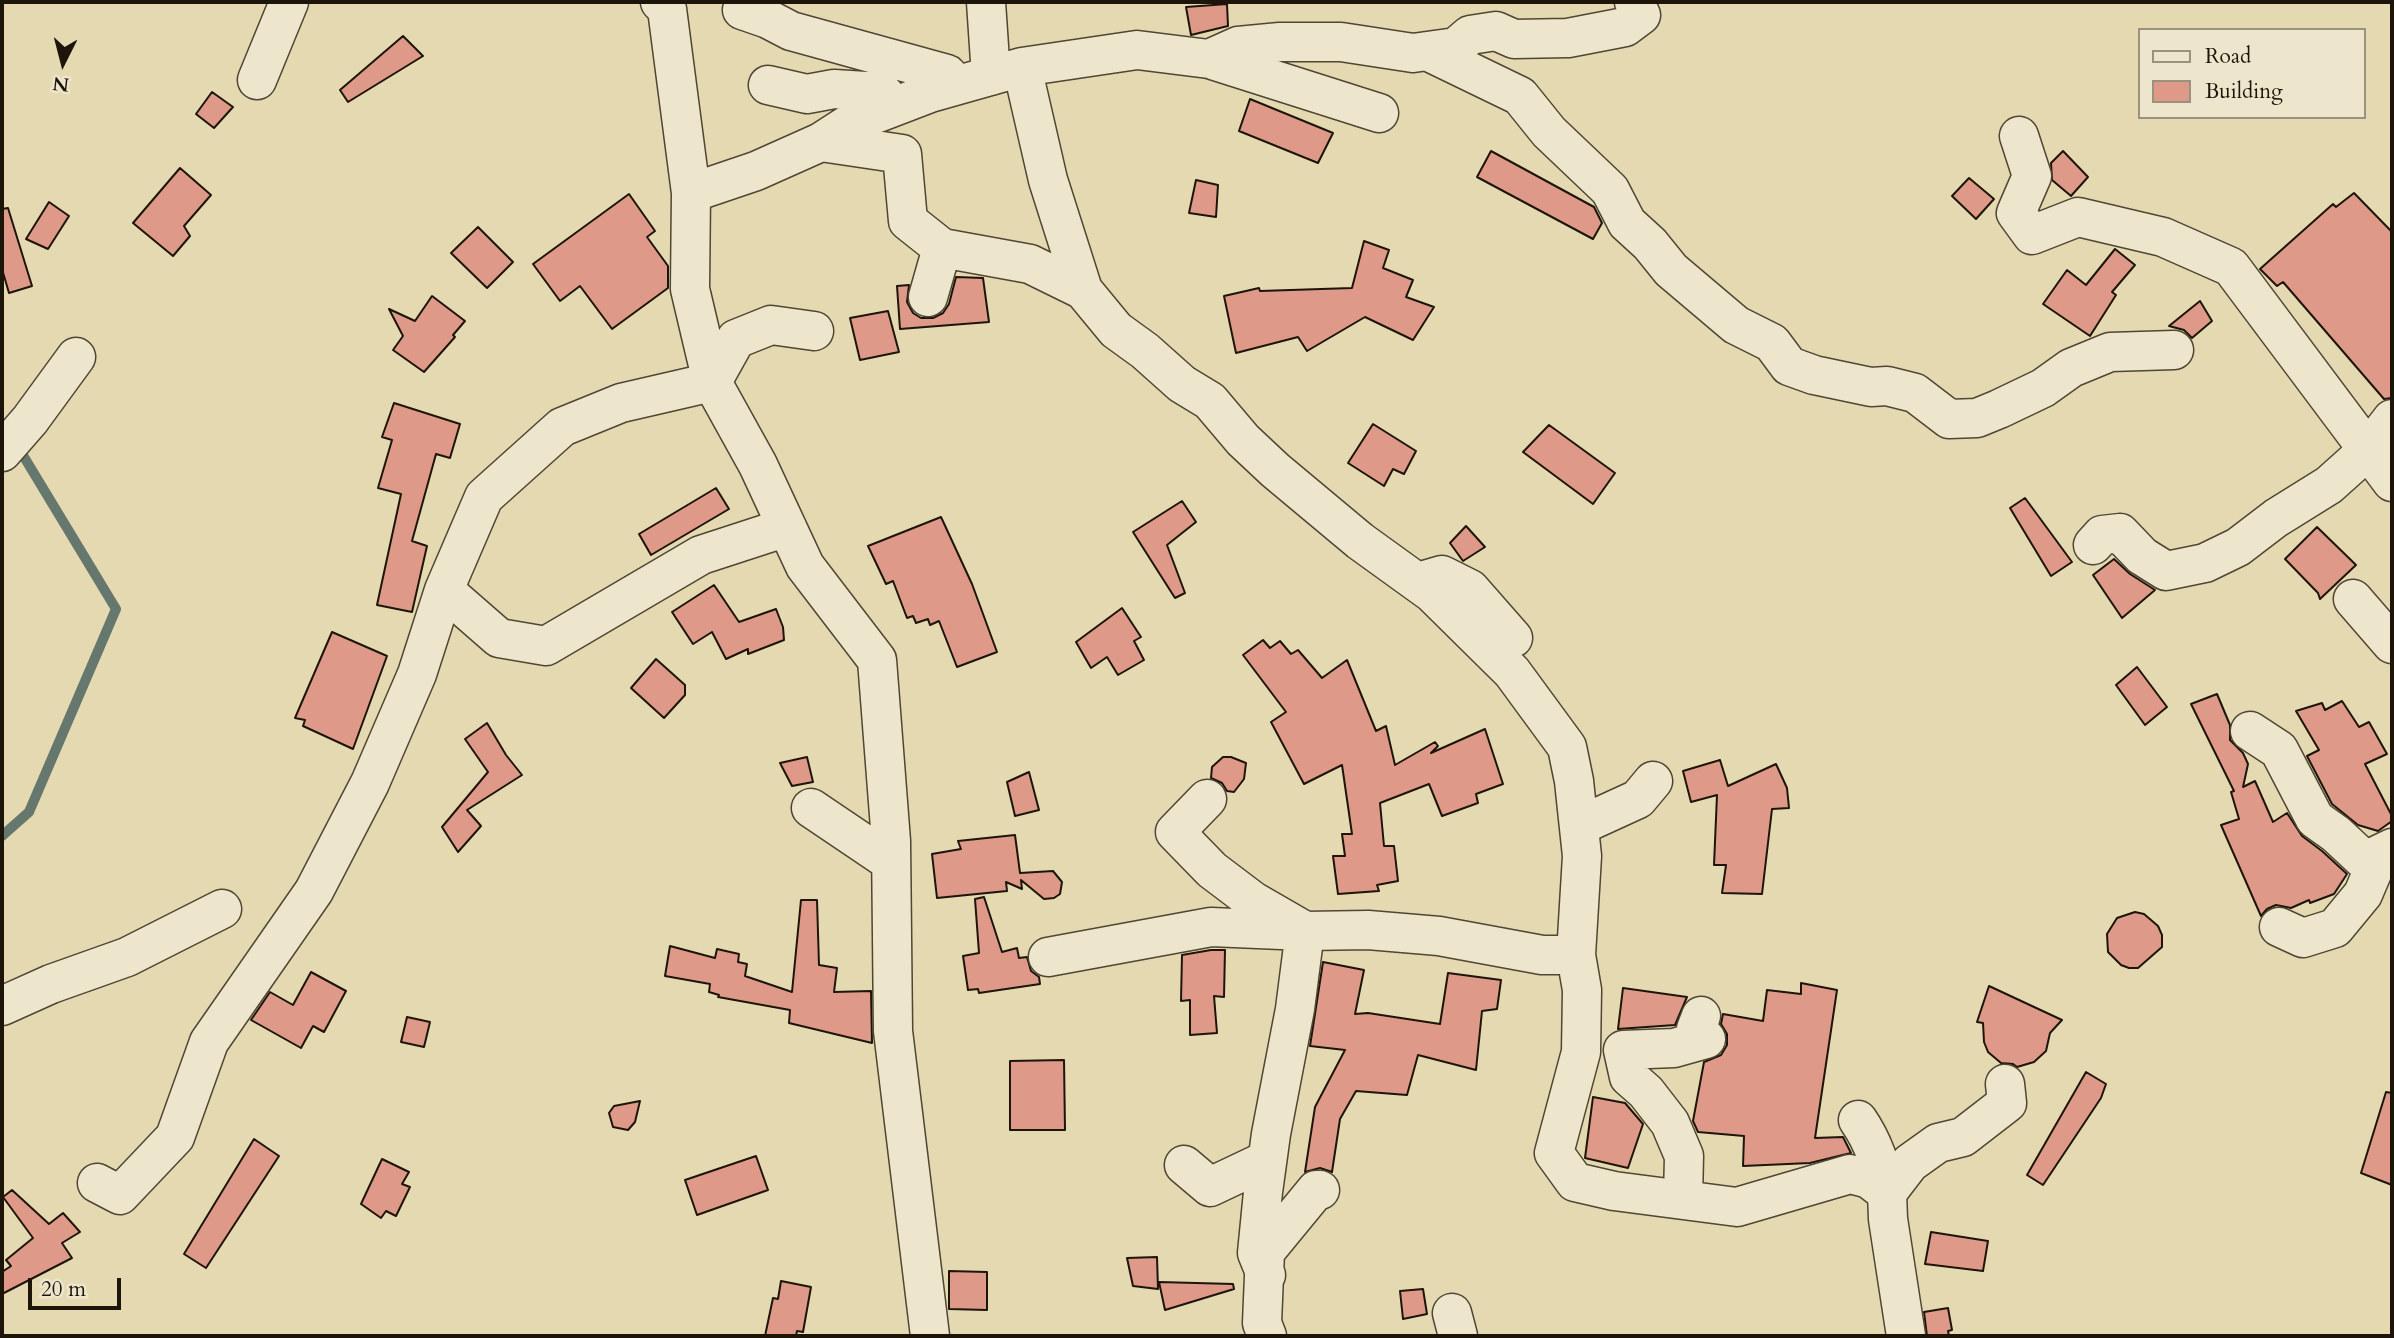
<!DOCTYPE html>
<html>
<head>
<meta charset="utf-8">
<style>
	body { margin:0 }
	#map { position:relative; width:2394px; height:1338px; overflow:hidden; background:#e4d9b1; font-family:Cardo,serif }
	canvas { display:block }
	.frame { position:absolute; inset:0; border:4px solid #1d150a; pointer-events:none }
	.legend { position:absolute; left:2138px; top:28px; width:228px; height:91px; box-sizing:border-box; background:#ede6cc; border:2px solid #9a927e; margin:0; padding:9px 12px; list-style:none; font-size:21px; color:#1d150a }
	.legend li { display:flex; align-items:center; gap:14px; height:35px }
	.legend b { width:35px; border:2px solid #9a927e }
	.north { position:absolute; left:28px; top:28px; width:70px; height:70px; -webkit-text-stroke:5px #ede6cc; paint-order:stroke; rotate:186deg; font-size:19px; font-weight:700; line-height:28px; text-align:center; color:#1d150a }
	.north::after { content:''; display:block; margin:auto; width:24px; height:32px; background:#1d150a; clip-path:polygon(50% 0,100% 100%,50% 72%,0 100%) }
	.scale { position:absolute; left:28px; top:1278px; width:93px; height:32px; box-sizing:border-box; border:4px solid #1d150a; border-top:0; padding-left:9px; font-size:21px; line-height:24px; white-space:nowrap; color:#1d150a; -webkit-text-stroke:5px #ede6cc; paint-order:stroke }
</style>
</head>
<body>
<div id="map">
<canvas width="2394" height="1338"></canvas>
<div class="frame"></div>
<ul class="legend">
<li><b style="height:9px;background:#ede6cc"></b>Road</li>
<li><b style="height:19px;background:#df9989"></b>Building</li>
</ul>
<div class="north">N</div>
<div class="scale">20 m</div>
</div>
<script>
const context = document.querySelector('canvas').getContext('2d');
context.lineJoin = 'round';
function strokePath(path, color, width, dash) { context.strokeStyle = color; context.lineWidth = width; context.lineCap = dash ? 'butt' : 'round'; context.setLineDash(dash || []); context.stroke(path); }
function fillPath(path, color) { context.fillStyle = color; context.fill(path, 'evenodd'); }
strokePath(new Path2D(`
	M2,836L29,812L116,609L18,447`), '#66776e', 10);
const building = new Path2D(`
	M1227,4L1228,26L1191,35L1186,7Z
	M403,36L423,56L348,102L340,90Z
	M212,92L233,107L214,128L196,114Z
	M1250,99L1333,133L1318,163L1239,131Z
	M1491,151L1594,207L1602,223L1593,239L1477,177Z
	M2063,151L2088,177L2071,196L2052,180L2051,163Z
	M180,168L211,195L184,226L190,236L173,256L133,223Z
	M1969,178L1994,199L1976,219L1952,196Z
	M1196,180L1218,185L1216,217L1189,213Z
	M2354,193L2392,232V398L2384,399L2283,282L2277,286L2260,269L2333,204L2336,207Z
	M629,194L655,231L647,237L668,266V288L612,329L580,286L560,301L533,264Z
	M49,202L69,216L48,249L26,239Z
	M8,208L32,286L9,293L2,269V209Z
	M478,227L513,262L487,288L451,253Z
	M1364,241L1389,250L1383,268L1413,280L1406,297L1434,307L1413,340L1365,317L1307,351L1298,337L1236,353L1224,296L1259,288L1260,291L1352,288Z
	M2115,249L2135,265L2112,292L2116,295L2090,336L2043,304L2067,270L2086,285Z
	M956,277L983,278L989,322L900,329L897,286L909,285L907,302L913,313L921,318H933L943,313L949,304Z
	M432,296L465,321L453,335L455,337L424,372L393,350L403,336L389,309L415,321Z
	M2200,301L2212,321L2192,338L2184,330L2169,326Z
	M888,311L899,352L860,360L850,318Z
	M394,403L460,424L450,458L436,454L412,541L427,546L412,612L377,605L401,494L378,488L392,440L382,437Z
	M1373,424L1416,451L1404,474L1393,469L1384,486L1348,463Z
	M1549,425L1615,473L1593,504L1523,452Z
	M716,488L729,509L651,555L639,534Z
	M2025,498L2072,562L2051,576L2010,508Z
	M1182,501L1196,522L1167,545L1185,593L1175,598L1133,532Z
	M941,517L972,584L997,652L957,667L939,621L930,625L928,619L916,623L913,616L907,618L893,581L886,584L868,546Z
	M1466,526L1485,547L1463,561L1450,543Z
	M2317,527L2356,565L2320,599L2318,593L2285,559Z
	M2114,559L2130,574L2155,590L2122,618L2093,575Z
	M714,585L739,622L776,609L783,627L784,640L748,654V649L726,659L712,632L693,644L672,612Z
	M1122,608L1141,637L1134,641L1144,660L1118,675L1107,657L1091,668L1076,642Z
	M332,632L387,656L353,749L303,726L305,720L295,718Z
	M1263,640L1270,648L1280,641L1291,654L1298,650L1322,678L1347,660L1376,731L1386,726L1395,765L1435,742L1438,746L1431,753L1485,729L1503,784L1476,794L1478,803L1442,816L1429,784L1380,803L1384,846H1394L1398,881L1377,885L1379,891L1338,894L1333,856H1345L1342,834H1352L1342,765L1304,784L1271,722L1286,712L1243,655Z
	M656,659L685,685V695L664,718L631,688Z
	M2137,667L2167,707L2145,725L2116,685Z
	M2217,694L2230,725V740L2243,753L2248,764L2243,787L2255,781L2273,822L2287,813L2302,836L2322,851L2347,874L2334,894L2310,903L2309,900L2291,908L2276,905L2267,909L2261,916L2221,825L2239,819L2231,792L2234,791L2191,704Z
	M2342,701L2359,727L2369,722L2387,754L2365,764L2392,816V821L2378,831L2358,825L2332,804L2307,756L2319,750L2296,711L2322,703L2325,710Z
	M487,723L506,755L522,775L467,810L481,826L458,852L442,827L488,772L465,739Z
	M807,757L813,782L792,786L780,763Z
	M1223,757H1231L1246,763L1244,779L1234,792L1227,791L1222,783L1211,778L1212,767Z
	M1720,760L1728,786L1776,764L1787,788L1789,808L1772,809L1762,894L1722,893L1726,865H1714L1717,795L1691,802L1683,771Z
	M1029,772L1039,810L1015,816L1007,782Z
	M1015,835L1020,873L1053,871L1062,882L1060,894L1054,898L1044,899L1021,880L1022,889L1006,882L1007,891L937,898L932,854L961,849L958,841Z
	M984,897L1002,952L1017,948L1019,958L1027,957L1031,971L1039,977L1040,984L979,993L978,989L968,990L963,956L979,953L975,899Z
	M801,900H817L819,965L837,968L834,992L871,991L872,1043L789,1023L790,1010L718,997L719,995L709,992L710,984L665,976L670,946L715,958L717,949L739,954L738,962L747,964L745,976L792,992Z
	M2135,912L2144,914L2158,926L2162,935V947L2138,968H2129L2121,965L2108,952L2107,934L2117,918Z
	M1211,950H1225L1224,997L1214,996L1217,1033L1190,1035V1000L1181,1001L1182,955Z
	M1323,962L1364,970L1355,1014L1368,1013L1440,1024L1448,973L1501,980L1497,1009L1482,1011L1476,1070L1418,1055L1407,1095L1356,1091L1340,1119L1332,1172L1320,1168L1305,1172L1315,1107L1345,1050L1310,1046Z
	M311,972L346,991L324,1032L313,1026L301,1048L251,1020L270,992L293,1005Z
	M1801,983L1837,990L1815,1138L1843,1137L1851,1153L1810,1163L1743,1166L1744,1136L1698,1132L1693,1121L1704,1062L1721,1055L1727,1045V1034L1721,1024L1723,1014L1763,1021L1767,990L1801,994Z
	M1989,986L2062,1020L2050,1033L2046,1051L2034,1062L2017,1067L2013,1064L2001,1063L1988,1052L1984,1042L1983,1023L1977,1022Z
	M1623,988L1687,997L1675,1025L1618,1029Z
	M407,1017L430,1022L424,1047L401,1042Z
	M1064,1060L1065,1130H1010V1061Z
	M2086,1072L2106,1084L2101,1098L2043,1185L2027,1175Z
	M2386,1092L2392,1093V1185L2361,1173Z
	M1593,1097L1625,1103L1643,1124L1628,1168L1585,1158Z
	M640,1101L635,1122L628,1130L613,1127L609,1113L614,1106Z
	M254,1139L279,1156L206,1268L184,1254Z
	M756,1156L768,1190L697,1215L685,1180Z
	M382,1159L409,1172L402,1184L410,1187L396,1216L386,1211L381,1218L361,1204Z
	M12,1190L49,1224L63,1213L80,1232L62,1243L72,1258L2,1294V1272L11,1266L6,1260L33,1238L3,1197Z
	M1931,1232L1988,1241L1983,1271L1925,1264Z
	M1157,1257L1158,1289L1133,1286L1127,1258Z
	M949,1271L987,1272V1310L949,1309Z
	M781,1281L811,1287L803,1332L797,1331L796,1336H765L773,1298L778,1299Z
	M1159,1282L1233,1284L1234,1289L1165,1310Z
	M1423,1289L1427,1314L1403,1319L1400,1291Z
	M1948,1308L1952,1330L1948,1331L1949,1336H1927L1924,1312Z`);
fillPath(building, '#df9989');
strokePath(building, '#1d150a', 2);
const minor = new Path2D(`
	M660,2L667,9L691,193L690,289L712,382L758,465L805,566L877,660L891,841L893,1031L930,1336
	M986,2L991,76
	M742,10L768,19L791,31L947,74L957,85
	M1427,51L1520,96L1549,132L1610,190L1627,223L1650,244L1671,270L1736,325L1772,343L1789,366L1814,375L1871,387L1887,386L1915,393L1949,419L1977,418L1999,409L2043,388L2071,368L2110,352L2174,350
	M1209,59L1238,46L1280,42H1341L1413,53L1456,47L1470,35L1496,31L1514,39L1568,38L1625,27L1641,15L1634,2
	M1022,67L1048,180L1083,290L1116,330L1145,351L1182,384L1210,401L1243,440L1275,470L1360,541L1432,593L1512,672L1567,747L1574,781L1582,856L1576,955
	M257,80L289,2
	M768,85L807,94L834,89L882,92L895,106
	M2019,136L2032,176L2016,213L2032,235L2078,217L2163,237L2231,267L2392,482
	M821,142L902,154L908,221L942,248L1030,264L1083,290
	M691,193L756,171L821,142L849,124L930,93L1022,67L1137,50L1209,59L1379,113
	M928,297L942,248
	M2,452L30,420L76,357
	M2093,545L2102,535L2120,533L2142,556L2166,571L2205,563L2238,547L2276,518L2329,485L2368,450L2392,419
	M1418,582L1442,575L1470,589L1513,638
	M444,590L484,497L562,427L621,403L712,382L736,339L771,325L814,331
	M2353,599L2392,644
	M2250,731L2279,750L2315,819L2336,834L2365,861L2392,848
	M1207,799L1175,832L1212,870L1253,901L1305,931L1295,1009L1271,1134L1263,1192L1257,1253L1266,1275
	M811,808L891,862
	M1579,826L1638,799L1653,781
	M2279,927L2303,938L2335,928L2363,894L2380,854
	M1048,957L1211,927L1305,931L1368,930L1439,936L1542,955H1576L1582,990L1581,1052L1554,1153L1575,1182L1614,1191L1737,1207L1850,1174L1869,1179L1887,1193L1888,1219L1906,1336
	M2,1006L51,984L127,957L222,909
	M1858,1120C1874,1143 1881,1167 1887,1193
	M1184,1165L1210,1187L1267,1160
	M97,1183L120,1195L175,1137L209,1042L314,891L370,783L417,674L444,590L499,638L546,646L701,555L787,527
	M1887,1193L1910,1163L1938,1143L1963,1137L2007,1103L2005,1084
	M1683,1198L1684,1156L1670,1123L1646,1092L1629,1077L1623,1050L1674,1048L1706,1039L1696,1029L1701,1016
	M1452,1313L1458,1336
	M1267,1336L1262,1323L1265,1252L1316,1190H1320`);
strokePath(minor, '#4f4634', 41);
strokePath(minor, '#ede6cc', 38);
</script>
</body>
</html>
